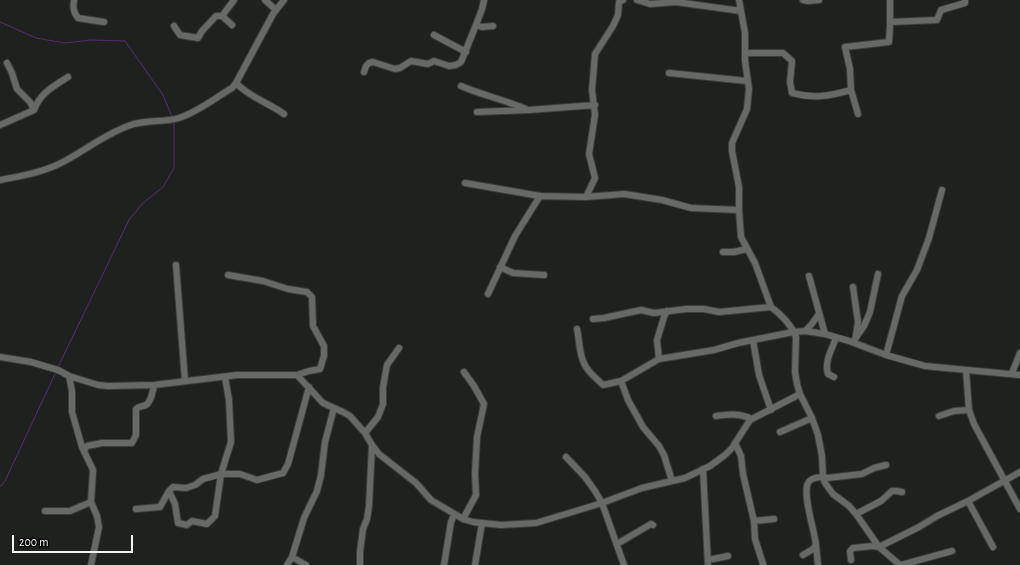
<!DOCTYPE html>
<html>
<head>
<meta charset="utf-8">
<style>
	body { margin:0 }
	#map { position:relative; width:1020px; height:565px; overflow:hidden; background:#1f211f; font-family:"Alegreya Sans",sans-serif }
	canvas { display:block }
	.scale { position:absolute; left:12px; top:535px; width:121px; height:18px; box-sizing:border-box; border:2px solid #f2f4f2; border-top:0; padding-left:5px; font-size:12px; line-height:14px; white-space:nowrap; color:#f2f4f2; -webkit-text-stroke:3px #090a09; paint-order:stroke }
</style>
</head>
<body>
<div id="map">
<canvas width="1020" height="565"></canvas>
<div class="scale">200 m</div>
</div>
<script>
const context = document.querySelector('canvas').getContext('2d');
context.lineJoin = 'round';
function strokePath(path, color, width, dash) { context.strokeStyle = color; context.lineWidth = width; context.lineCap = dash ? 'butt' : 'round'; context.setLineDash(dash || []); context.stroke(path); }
strokePath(new Path2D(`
	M0,22L36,38L65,43L91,40L125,41L163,95L172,117
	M58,367L129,220L142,204L163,187L174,168V122
	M0,487L5,481L55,374`), '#552e6e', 1);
const minor = new Path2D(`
	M74,0C73,7 73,12 78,18L104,22
	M265,0L276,10
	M484,0L482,9L476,25L482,27L493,26
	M637,0L650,4L676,2L741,11
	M739,0L745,33V61L749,89L747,109L732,143V151L739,187V210L741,237L755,263L771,307C781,314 792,326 796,337L795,372L797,384L800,394L812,418L818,435L822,456L823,477L825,483L833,494L849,506L856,514L879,547L900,565
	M803,0L808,1L819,0
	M890,22L937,20L941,10L965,3V0
	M232,25L222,16L234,0
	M174,26L180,35L198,38L202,31L216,16H222
	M434,35L466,52
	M745,53H783L792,61L790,82L792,93C814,99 829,96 851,90
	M7,63L12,73L17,89L30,102L34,110
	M364,72L366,66L369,63L373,62L395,69L400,68L411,61L428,64L434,61L449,66L456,65L461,62L476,25
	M669,73L747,81
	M236,83C249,97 269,103 284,114
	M461,86C482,95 505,100 526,109
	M477,112L529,110L595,105
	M858,114L851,90L850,69L845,47L889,42L890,26V0
	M0,125L34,110C40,93 54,86 68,77
	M0,180C20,176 40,173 59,164C82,153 103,135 128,126C146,119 163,123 179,118C198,112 215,98 232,88L236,83L273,14L284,0
	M465,183L540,196L586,197L624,194L662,200L691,208L739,210
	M586,197L595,178L589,154L595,115L592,90L595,54L613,26L618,15L619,2L623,0
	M723,252H734L747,249
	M176,265L185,381
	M500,267L513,273L544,275
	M228,275L263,281L288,289L307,292L312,297L313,326L324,346V356L320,369L309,371L297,375
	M809,276L825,334
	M853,287L858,322L856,335
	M488,294L515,236L540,196
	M593,319L604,318L641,310L654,313L686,309H704L719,312L771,307
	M577,329C580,343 579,360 589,371C593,376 598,380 603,385L621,381L659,359L714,350L738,343L793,332
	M805,331L811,325L819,314
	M794,332L805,331L825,334L849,341L886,355L925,366L1020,375
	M855,339L864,326L870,312L878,274
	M753,340L759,375L771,410
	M886,355L902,296L917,270L929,238L942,190
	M0,357L31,362L58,370L69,376L98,385L108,386L154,385L237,375H297L323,403L343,412L350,416L365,433L372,445L379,454L416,483L431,500L463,519L473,522L501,525L536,523L602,503L642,488L685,478L710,466L725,455L732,448L750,420L800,394
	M659,359L657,340L664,317L667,311
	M966,370L969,410L974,424L1020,509
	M1012,373L1020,353
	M69,376L72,391V412L82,447L93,470L91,502L97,516L99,527L91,565
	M225,377L229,400L231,442L221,474L215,516L207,524L192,521L187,525L178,523L175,504L169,491L173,487L186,488L195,485L203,479L221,474H240L257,480L283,473L288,464L309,387
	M834,377L828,374C824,362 832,349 836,338
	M621,381L628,400L643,427L659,446L664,455L672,481
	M716,416C729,414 739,413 752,419
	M939,416L954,411L969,410
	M780,432L812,418
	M365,433L378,417L383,404V387L387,365L399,348
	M735,443L741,456L743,474L754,521
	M84,451L87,446L102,443H132L136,435V409C139,406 142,407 146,405C151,402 153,391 154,385
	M566,457L585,477L595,491L602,503L624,565
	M703,469L708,565
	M968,501L993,547
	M136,509L160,507L169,491
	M45,511H70L91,502
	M856,514L881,501L892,491H896L902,492
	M463,519L476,495L475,474L477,437L484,404L474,386L464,372
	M617,544L651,524L653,525
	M816,545L818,565
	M803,555L813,549L816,545C815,532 802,494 808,483C809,480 812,479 815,478C820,477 823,476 827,478L862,474L874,468L886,465
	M292,557L306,565
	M708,560L728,556
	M851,560L850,551L853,548L873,546L879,547L919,527L937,516L968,501L1020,472
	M763,564L755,539L754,521L774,519
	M287,565L292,557L304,518L317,491L321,475L325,442L334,408
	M360,565V552L363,529L367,519L369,506L372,445
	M444,565L451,522L454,515
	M475,565L482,523
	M901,565L952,551`);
strokePath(minor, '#3c3e3c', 8);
strokePath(minor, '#676967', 6);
</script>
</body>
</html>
